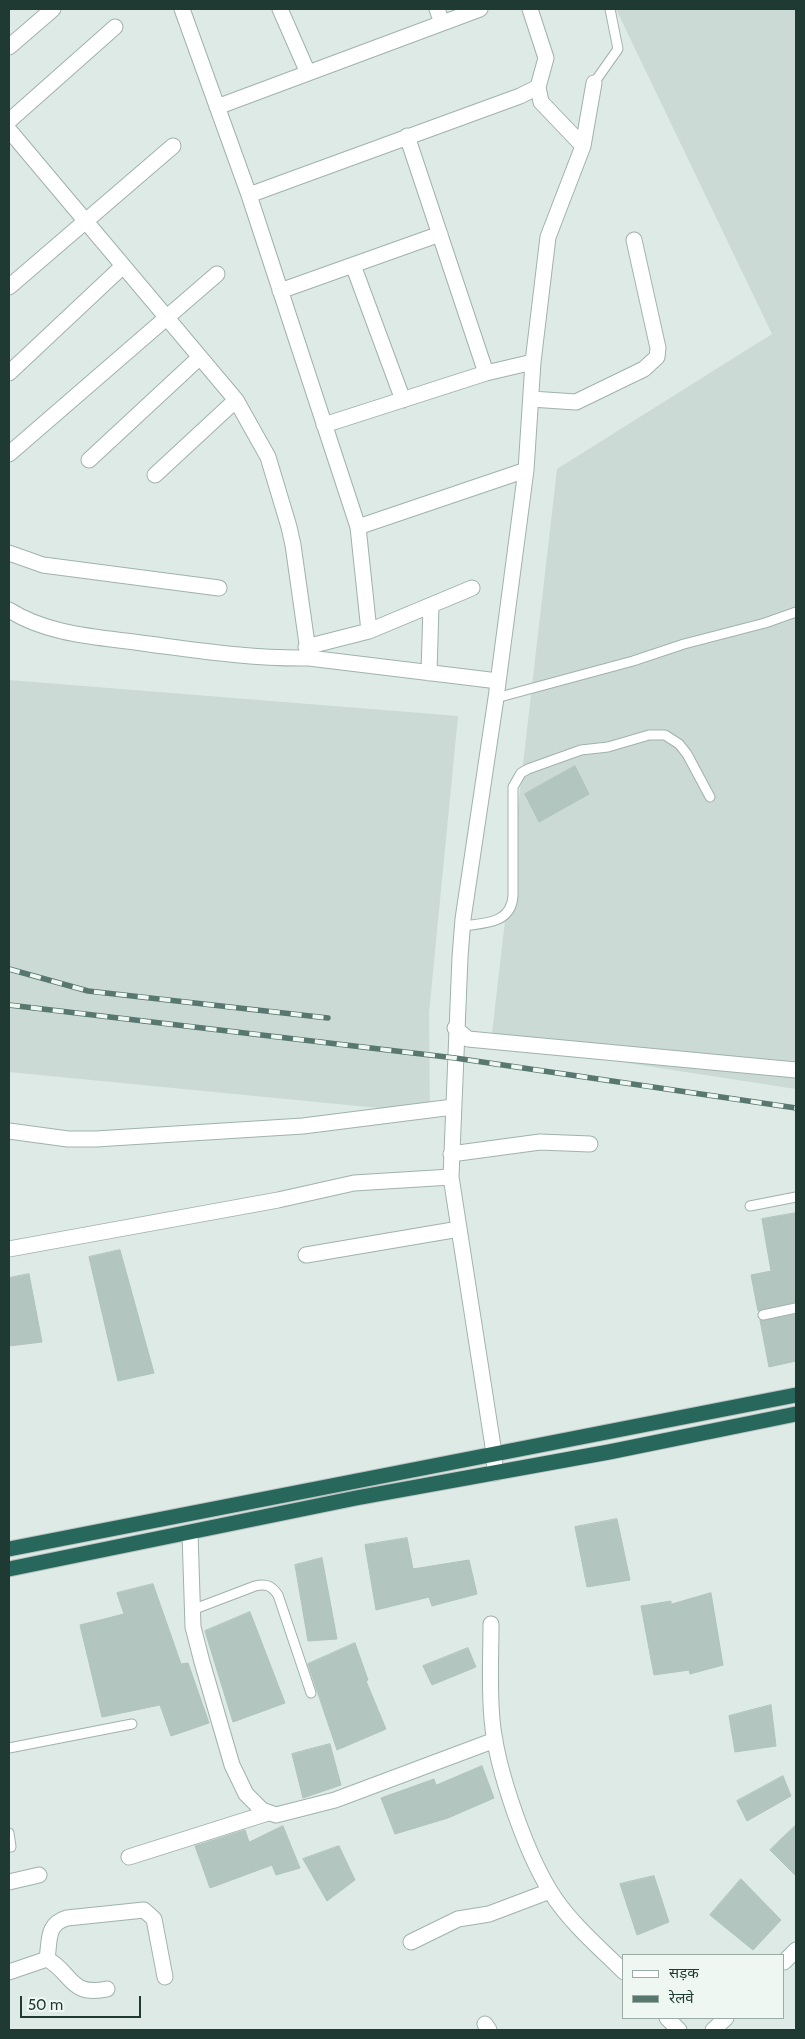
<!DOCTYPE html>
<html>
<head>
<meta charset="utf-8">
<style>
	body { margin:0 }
	#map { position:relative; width:805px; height:2039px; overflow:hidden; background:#ddeae5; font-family:Cabin,"Noto Sans Devanagari",sans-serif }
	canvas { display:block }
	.frame { position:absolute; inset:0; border:10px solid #1e3a33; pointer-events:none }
	.legend { position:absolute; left:622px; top:1954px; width:162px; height:65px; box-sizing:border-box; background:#eef7f2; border:1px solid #9baba6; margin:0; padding:6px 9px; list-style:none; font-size:15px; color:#1e3a33 }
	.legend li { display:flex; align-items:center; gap:10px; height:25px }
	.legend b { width:25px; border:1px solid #9baba6 }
	.scale { position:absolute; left:20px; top:1996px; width:121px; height:22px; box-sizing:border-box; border:2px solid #1e3a33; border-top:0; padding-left:6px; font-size:15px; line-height:18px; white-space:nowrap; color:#1e3a33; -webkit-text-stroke:4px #eef7f2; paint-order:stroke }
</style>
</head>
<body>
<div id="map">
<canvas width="805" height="2039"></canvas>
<div class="frame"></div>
<ul class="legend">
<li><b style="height:6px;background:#fff"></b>सड़क</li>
<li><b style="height:6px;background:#58776f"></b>रेलवे</li>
</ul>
<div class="scale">50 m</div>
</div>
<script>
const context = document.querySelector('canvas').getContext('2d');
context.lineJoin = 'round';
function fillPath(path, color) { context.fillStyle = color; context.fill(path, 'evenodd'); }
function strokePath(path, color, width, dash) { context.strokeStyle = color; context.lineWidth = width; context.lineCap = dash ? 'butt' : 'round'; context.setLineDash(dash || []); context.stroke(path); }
fillPath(new Path2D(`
	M616,9H796V1089L491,1042L557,469L772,334Z
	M9,680L458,716L429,1013L430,1113L9,1072Z`), '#cbdad4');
const building = new Path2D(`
	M575,766L589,794L539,822L525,794Z
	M796,1213V1302L758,1311L751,1275L771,1271L762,1219Z
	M120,1250L154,1373L118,1381L89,1257Z
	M29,1274L42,1342L9,1346V1278Z
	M796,1314V1361L769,1367L760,1320Z
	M617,1519L630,1580L587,1587L575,1527Z
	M407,1538L413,1569L469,1560L477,1594L432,1606L429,1597L376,1610L365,1545Z
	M322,1558L337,1639L308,1641L295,1565Z
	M153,1584L181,1664L188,1663L209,1723L171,1736L160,1705L102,1717L80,1625L124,1614L117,1593Z
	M711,1593L723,1665L690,1674L689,1670L654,1675L641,1606L671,1601V1604Z
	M250,1612L285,1703L233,1722L205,1631Z
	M355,1643L368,1680L366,1681L386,1729L337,1750L308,1664Z
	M468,1648L476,1667L432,1685L423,1666Z
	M771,1705L776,1746L735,1752L729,1716Z
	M330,1744L341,1785L303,1798L292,1754Z
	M482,1766L494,1798L448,1818L395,1834L381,1798L434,1779L436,1785Z
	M783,1776L791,1796L747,1821L737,1801Z
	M796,1825V1876L770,1850Z
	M283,1826L300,1868L276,1875L272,1865L210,1888L195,1846L245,1830L249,1842Z
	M339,1846L355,1880L327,1901L303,1859Z
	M654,1876L669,1922L637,1935L620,1884Z
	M741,1879L781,1920L753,1950L710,1915Z`);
fillPath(building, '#b2c5be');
strokePath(building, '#afc4bc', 1);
const lane = new Path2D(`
	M594,83L618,49L610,9
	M496,698L633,661L684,644L765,623L796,612
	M463,926C484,923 511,924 513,896V787L521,773L528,769L581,750L608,747L649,735H665L679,744L687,754L710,797
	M750,1206L796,1197
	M763,1315L796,1308
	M192,1610L255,1586C266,1583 272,1586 278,1595L311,1693
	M9,1748L132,1724
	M9,1833L11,1847`);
const street = new Path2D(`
	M182,9L249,195L358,527L369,631
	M280,9L308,73
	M437,9L442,23
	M530,9L546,58L538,87L541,102L583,146
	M9,47L53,9
	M217,107L480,9
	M9,121L115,27
	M9,130L236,400L268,457L289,527L293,545L309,658L498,681
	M407,136L486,373
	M249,195L520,96L538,87
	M353,265L403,400
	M9,287L173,146
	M280,291L440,234
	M9,373L123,266
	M531,399L576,402L644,369L657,357L658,348L634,240
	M324,425L486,373L533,362
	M9,454L217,274
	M89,460L200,357
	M155,475L236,400
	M358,527L526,470
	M9,553L43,565L219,588
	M9,610C50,636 101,637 149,644C202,651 255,659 309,658
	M306,647L369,631L472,588
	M429,673L431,606
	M455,1028L468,1039L796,1070
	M9,1131L68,1139H96L303,1126L453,1107
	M451,1154L540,1142L590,1144
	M9,1249L278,1200L354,1183L451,1177
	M306,1255L459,1229
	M495,1473L494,1453L451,1177L460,957L463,919L496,698L526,470L533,362L548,237L583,146L594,83
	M190,1533L193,1627L202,1662L232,1765L246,1794L262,1810L276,1815L335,1800L495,1740
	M491,1624C491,1656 489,1688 492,1719C496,1769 528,1860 556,1900C575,1927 601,1949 624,1972
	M129,1857L268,1813
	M9,1882L39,1875
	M411,1942L458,1919L489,1914L550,1891
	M47,1959C50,1941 46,1924 67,1918L144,1910L154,1919L165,1977
	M9,1972L47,1959C72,1972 69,1997 107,1989
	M667,2018L679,2030
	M485,2024L489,2030`);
const secondary = new Path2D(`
	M784,1962L796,1950
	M713,2030L726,2018`);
const highway = new Path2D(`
	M9,1549L796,1395
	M9,1569L356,1498L609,1452L796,1414`);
strokePath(lane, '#a0b2ac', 11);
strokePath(street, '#a0b2ac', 17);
strokePath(secondary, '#9cb7ad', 17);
strokePath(highway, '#bcc4c2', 17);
strokePath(lane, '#fff', 9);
strokePath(street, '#fff', 15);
strokePath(secondary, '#fff', 15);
strokePath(highway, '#28685c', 15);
const rail = new Path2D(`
	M9,969L88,991L328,1018
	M9,1005L455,1058L796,1108`);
strokePath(rail, '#58776f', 5.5);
strokePath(rail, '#eef7f2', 4, [11]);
</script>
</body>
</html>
